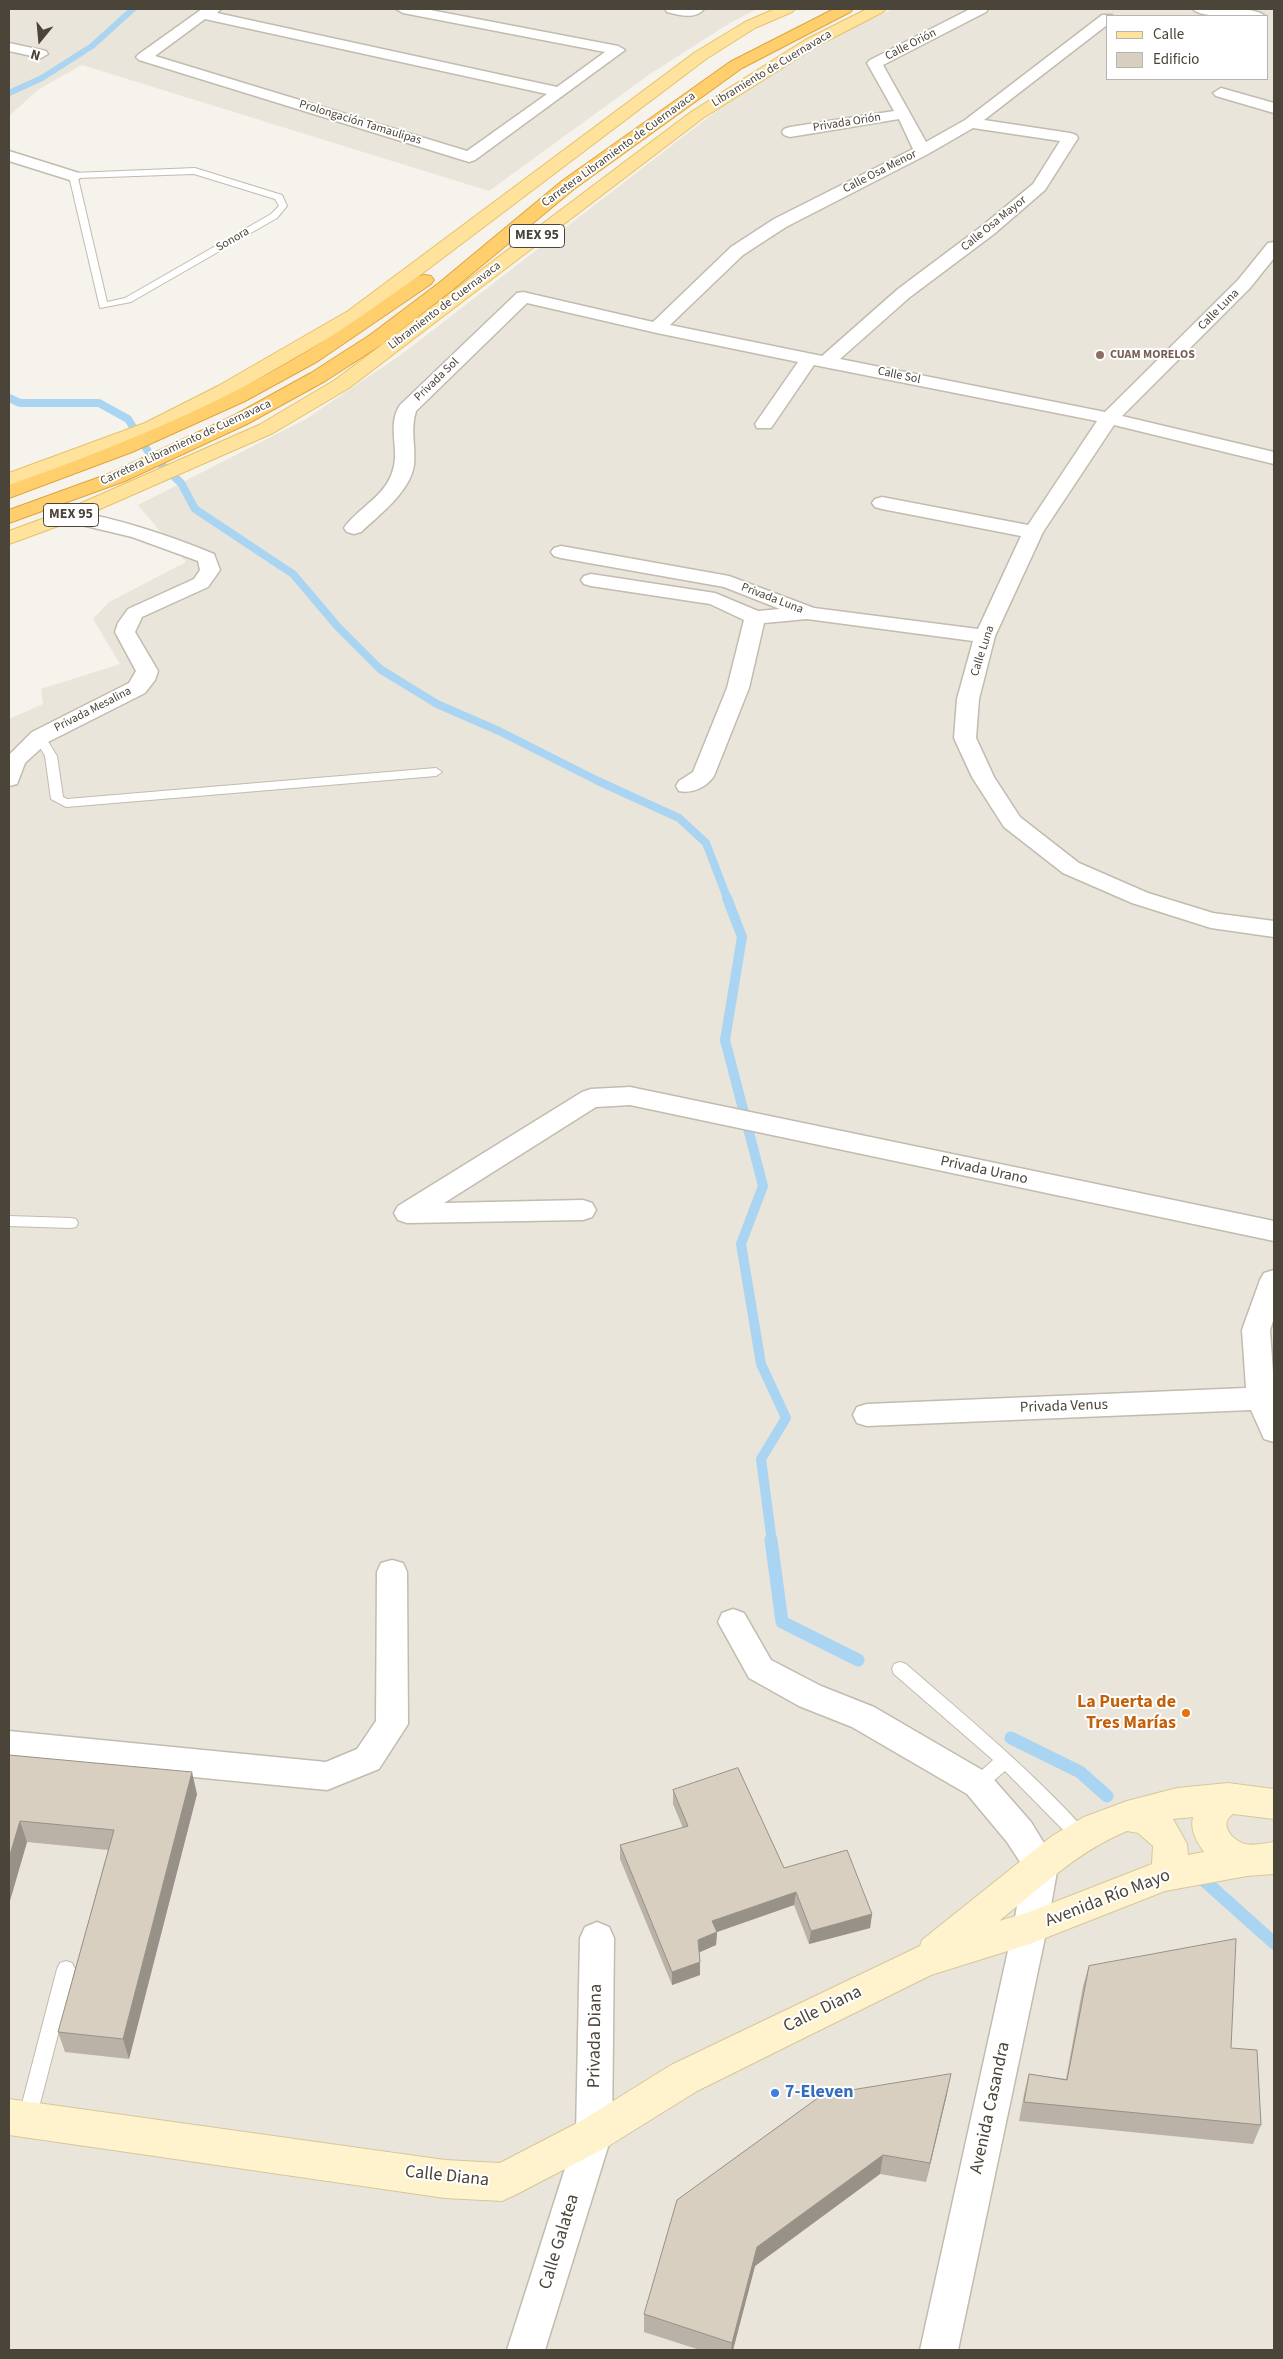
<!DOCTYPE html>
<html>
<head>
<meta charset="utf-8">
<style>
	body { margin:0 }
	#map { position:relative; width:1283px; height:2359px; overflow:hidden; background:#f6f3ec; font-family:"Source Sans 3",sans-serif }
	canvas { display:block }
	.frame { position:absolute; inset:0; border:10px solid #4b4439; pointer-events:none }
	.legend { position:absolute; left:1106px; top:15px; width:162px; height:65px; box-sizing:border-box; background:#fff; border:1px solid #b7b4b0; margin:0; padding:6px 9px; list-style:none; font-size:15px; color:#4b4439 }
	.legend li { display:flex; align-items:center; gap:10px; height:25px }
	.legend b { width:25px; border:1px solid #b7b4b0 }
	.north { position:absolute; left:15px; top:15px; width:50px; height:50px; -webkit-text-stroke:4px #fff; paint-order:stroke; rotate:197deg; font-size:14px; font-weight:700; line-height:20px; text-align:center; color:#4b4439 }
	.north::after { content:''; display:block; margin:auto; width:18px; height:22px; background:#4b4439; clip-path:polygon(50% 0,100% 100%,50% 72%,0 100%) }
</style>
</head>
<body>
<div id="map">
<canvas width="1283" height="2359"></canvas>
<div class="frame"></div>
<ul class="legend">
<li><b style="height:6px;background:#ffe39c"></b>Calle</li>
<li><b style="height:14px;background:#d8cfc1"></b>Edificio</li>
</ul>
<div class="north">N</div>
</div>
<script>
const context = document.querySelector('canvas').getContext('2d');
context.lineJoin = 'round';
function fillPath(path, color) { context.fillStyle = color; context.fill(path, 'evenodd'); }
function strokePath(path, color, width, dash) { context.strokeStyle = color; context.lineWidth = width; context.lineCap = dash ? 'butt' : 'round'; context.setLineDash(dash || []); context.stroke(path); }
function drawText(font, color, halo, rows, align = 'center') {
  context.font = font + ' "Source Sans 3",sans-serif'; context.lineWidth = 4; context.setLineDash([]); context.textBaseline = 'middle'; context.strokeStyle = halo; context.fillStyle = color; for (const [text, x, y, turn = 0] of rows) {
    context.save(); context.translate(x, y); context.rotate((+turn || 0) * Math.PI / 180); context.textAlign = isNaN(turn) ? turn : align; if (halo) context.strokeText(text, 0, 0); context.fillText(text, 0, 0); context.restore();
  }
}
fillPath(new Path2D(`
	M9,9H757L730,23L650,74L489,191L82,65L39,89L9,116Z
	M893,9H1274V2350H9V719L43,704L41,689L120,664L93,619L109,602L186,562L138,505L306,419L402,354L728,102L814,46ZM1107,16H1267V79H1107Z`), '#eae5da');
strokePath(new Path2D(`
	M9,93L42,78L92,46L133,9`), '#a9d4f2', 6);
strokePath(new Path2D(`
	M9,398L20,403H99L128,419L149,453L181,483L195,509L293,574L338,627L380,669L437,704L499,731L598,781L679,818L706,843L728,900`), '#a9d4f2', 8);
strokePath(new Path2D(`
	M727,898L742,937L725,1040L763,1186L741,1244L761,1364L786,1418L761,1459L772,1542`), '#a9d4f2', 10);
strokePath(new Path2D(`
	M771,1540L782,1622L858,1660
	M1011,1738L1080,1772L1107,1796
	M1198,1875L1274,1943`), '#a9d4f2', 13);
const lane = new Path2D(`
	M195,168L282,195L287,206L277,218L131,302L100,308L69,176L73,173ZM194,174L275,199L279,206L271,214L125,298L107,302L78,178Z
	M40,734L44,735L57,756L63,797L67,799L436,768L442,772L436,776L66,807L51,799L45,756L34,737Z
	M9,1216L71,1218L76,1219L78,1223L76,1227L71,1228L9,1226Z
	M900,1662L906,1664C968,1718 1031,1770 1087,1832L1090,1837L1087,1842L1081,1845L1075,1842L1005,1771L984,1789L978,1791L972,1789L970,1784L972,1779L993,1760L894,1674L892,1669L894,1664Z
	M66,1961L72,1963L75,1969L36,2119L34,2125L27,2128L20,2125L18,2119L57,1969L60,1963Z`);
const street = new Path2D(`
	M202,9H221L217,13L557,87L605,52L403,13L396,9H425L618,46L625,50L475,160L469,162L139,60L136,57L139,54ZM205,19L547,94L467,151L155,56Z
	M665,9H704C695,20 679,15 667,12Z
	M970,9H988L986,12L883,65L926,142L965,120L1102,15H1112L1107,16V25L984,120L1070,133L1076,135L1078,138L1045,190L994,234L910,297L840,359L1105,412L1238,280L1268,243L1274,242V258L1250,288L1122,416L1274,452V464L1114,425L1043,532L995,636L979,699L976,738L994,777L1020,817L1079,863L1148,893L1213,913L1274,921V937L1211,928L1132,903L1063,873L1004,827L972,777L954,738L957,699L973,641L807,619L764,623L749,688L714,776C707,787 692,794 679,791L676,786L679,781L693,772L727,688L744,620L710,604L591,586L584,584L581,580L584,576L591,574L715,593L758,611L780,609L724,587L561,558L554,556L551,552L554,548L561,546L729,576L814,608L978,629L1021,536L882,509L875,507L872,503L875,499L882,497L1028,525L1097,421L814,365L771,428H757L755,424L798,362L657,333L527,303L416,411C410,430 416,447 414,465C410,492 379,515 361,532L354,534L347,532L344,528C358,508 384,497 392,473C401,451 386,426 400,405L517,293L523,292L653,322L731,247L774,219L913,149L899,119L790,137L784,135L782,132L784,129L790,127L894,111L867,63L870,60ZM973,128L1060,141L1033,184L982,226L898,289L822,356L670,325L743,255L786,227L928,154Z
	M1193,9C1206,8 1257,6 1265,16C1252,17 1201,19 1193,9Z
	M9,43L46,51L48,54L41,58L9,51Z
	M1221,88L1274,103V113L1216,96L1213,93Z
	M9,151L79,173L81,176L79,179L73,181L9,161Z
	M68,510C119,519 166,534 214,554L220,570L208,587L142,617L135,632L158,671L155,680L145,693L48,742L25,763L17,784L9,786V755L32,732L129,683L136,671L115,632L118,623L128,609L194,579L200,570L198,561L132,537L61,520L58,516L61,512Z
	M630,1087L1274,1221V1241L630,1105L596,1107L444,1203L583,1200L592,1203L596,1210L592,1217L583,1220L407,1223L398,1220L394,1213L398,1206L582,1092L591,1089Z
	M1274,1270V1318L1270,1330L1274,1386V1442L1264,1439L1251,1410L867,1426L857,1423L853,1415L857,1407L867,1404L1246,1388L1242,1330L1260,1280L1264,1273Z
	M392,1560L403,1563L407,1572L408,1724L379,1769L327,1790L9,1759V1731L326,1762L357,1749L376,1721L377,1572L381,1563Z
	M733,1609L744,1613L771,1660L821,1686L874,1707L989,1774L1031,1822L1058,1866L1047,1928L958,2350H920L1013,1928L1024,1868L1007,1842L967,1794L852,1727L799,1706L749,1678L718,1622L722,1613Z
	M597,1922L609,1927L614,1938L612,2134L545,2350H507L576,2134L580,1938L585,1927Z`);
const secondary = new Path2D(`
	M1228,1783L1274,1789V1819L1233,1814C1218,1824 1232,1840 1245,1844C1253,1846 1266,1843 1274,1842V1874L1247,1876L1165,1891L1030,1944L931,1975L697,2091L607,2147L515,2195L502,2201L445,2198L9,2135V2099L445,2160L500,2163L581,2121L671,2065L920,1946L922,1940L1052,1836L1084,1817L1127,1801L1177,1788ZM1193,1817C1190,1830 1196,1841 1204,1852L1188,1855L1187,1844L1173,1819ZM1127,1831L1138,1833L1153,1846L1152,1864L1029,1912L999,1921C1040,1888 1078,1851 1127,1831Z`);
const primary = new Path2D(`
	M775,9H795L792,12L755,28L706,59L362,319L232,394L159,431L9,486V473L145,423L218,386L348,311L694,53L745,22Z
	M867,9H886L883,12L817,46L703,118L349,388L273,433L75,520L9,544V531L61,512L259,425L335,380L691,112L805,40Z`);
const highway = new Path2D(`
	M834,9H853L850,12L742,68L574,189L451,291L384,343L325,381L247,424L125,481L9,523V510L111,473L233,416L311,373L370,335L439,283L562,181L730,62Z
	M425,275L431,276L434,280L431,284L318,361L245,401L132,452L9,498V485C111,449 213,408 306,352C344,329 381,302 419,276Z`);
strokePath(lane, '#c2bbae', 2);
strokePath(street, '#c2bbae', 3);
strokePath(secondary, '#d6c79b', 2);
strokePath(primary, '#e6c16a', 2);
strokePath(highway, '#e0a43c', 2);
fillPath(lane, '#fff');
fillPath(street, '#fff');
fillPath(secondary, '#fff3cd');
fillPath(primary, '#ffe39c');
fillPath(highway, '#ffcf6e');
fillPath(new Path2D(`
	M9,1755L197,1794L129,2059L65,2052L58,2032L108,1850L27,1842L9,1904Z
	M673,1790L784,1868L872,1914L870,1928L809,1944L794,1905L717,1932L716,1945L699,1952L700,1975L672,1985L620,1859V1845L683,1828L673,1804Z
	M1089,1966L1231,2048L1261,2125L1253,2144L1019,2121L1024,2094L1029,2074L1066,2079L1083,1986Z
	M947,2094L926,2182L880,2174L755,2266L733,2350H700L644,2332V2314Z`), '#bab2a6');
fillPath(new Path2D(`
	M192,1772L197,1794L129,2059L123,2039Z
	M20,1821L27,1842L9,1904V1858Z
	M796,1892L794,1905L717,1932L716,1945L698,1953V1940L712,1921Z
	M872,1914L870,1928L809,1944L811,1931Z
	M700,1962V1975L672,1985V1972Z
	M951,2074L947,2094L926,2182L930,2163Z
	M883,2155L880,2174L755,2266L733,2350H731L732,2343L757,2247Z`), '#979187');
const building = new Path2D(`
	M9,1755L192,1772L123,2039L58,2032L114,1830L20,1821L9,1858Z
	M738,1768L784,1868L847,1850L872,1914L811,1931L796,1892L712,1921L717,1932L698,1940L700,1962L672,1972L620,1845L688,1826L673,1790Z
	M1236,1939L1231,2048L1257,2050L1261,2125L1024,2102L1029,2074L1067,2080L1089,1966Z
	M951,2074L930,2163L883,2155L757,2247L732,2343L644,2314L677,2200L822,2095Z`);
fillPath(building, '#d8cfc1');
strokePath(building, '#979187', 1);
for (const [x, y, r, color] of [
	[1100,355,5,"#8d6e63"],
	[1186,1713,5,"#e8710a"],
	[775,2093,5,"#3f7fe0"]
]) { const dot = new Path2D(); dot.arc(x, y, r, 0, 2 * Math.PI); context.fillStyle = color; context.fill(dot); strokePath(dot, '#fff', 2); }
drawText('12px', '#4b4439', '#fff', [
	["Calle Orión",911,45,-27],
	["Libramiento de Cuernavaca",772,69,-31],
	["Prolongación Tamaulipas",360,123,17],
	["Privada Orión",847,123,-9],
	["Carretera Libramiento de Cuernavaca",619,150,-36],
	["Calle Osa Menor",880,172,-27],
	["Calle Osa Mayor",994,224,-39],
	["Sonora",233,240,-30],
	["Libramiento de Cuernavaca",445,306,-37],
	["Calle Luna",1219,310,-45],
	["Calle Sol",899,376,12],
	["Privada Sol",437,380,-44],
	["Carretera Libramiento de Cuernavaca",186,443,-25],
	["Privada Luna",772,599,21],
	["Calle Luna",983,651,-72],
	["Privada Mesalina",93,710,-27]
]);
drawText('bold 12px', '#785e54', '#fff', [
	["CUAM MORELOS",1110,355]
], 'left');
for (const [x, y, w] of [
	[537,236,55],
	[71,515,55]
]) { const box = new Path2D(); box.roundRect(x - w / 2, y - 11.5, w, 23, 4); context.fillStyle = '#fff'; context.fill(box); strokePath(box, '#4b4439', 1); }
drawText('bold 14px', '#4b4439', null, [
	["MEX 95",537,236],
	["MEX 95",71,515]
]);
drawText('15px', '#4b4439', '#fff', [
	["Privada Urano",984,1171,12],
	["Privada Venus",1064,1407,-2]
]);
drawText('bold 18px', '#c56008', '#fff', [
	["La Puerta de",1176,1703],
	["Tres Marías",1176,1724]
], 'right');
drawText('18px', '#4b4439', '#fff', [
	["Avenida Río Mayo",1108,1899,-21],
	["Calle Diana",823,2010,-26],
	["Privada Diana",596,2036,-89],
	["Avenida Casandra",991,2108,-78],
	["Calle Diana",447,2177,6],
	["Calle Galatea",560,2242,-73]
]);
drawText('bold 18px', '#366cbe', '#fff', [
	["7-Eleven",785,2093]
], 'left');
</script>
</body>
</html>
